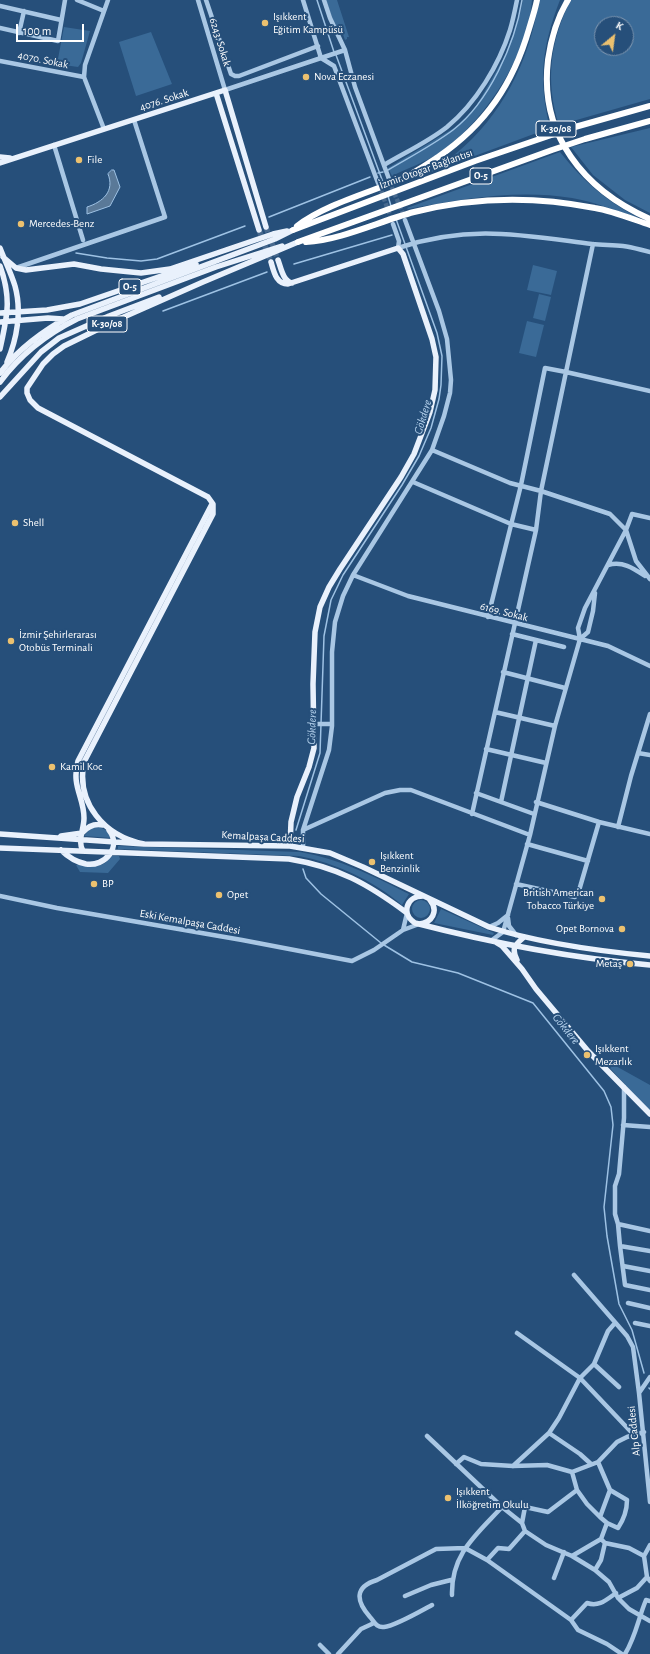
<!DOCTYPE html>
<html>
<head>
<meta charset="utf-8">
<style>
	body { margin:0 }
	#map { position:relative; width:650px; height:1654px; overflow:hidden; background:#264f7a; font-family:"Alegreya Sans",sans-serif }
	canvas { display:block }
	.north { position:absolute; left:594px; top:16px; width:40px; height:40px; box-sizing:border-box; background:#264f7a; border:1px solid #7d95af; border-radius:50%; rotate:29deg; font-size:11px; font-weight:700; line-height:16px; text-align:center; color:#fff }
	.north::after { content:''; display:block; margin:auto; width:14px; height:18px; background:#ecc16f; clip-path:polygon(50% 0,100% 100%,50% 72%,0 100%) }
	.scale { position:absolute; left:16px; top:24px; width:68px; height:18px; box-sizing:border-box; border:2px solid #fff; border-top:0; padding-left:5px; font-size:12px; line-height:14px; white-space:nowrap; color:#fff; -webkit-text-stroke:3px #264f7a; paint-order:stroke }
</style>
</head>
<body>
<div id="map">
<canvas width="650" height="1654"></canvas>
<div class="north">K</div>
<div class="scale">100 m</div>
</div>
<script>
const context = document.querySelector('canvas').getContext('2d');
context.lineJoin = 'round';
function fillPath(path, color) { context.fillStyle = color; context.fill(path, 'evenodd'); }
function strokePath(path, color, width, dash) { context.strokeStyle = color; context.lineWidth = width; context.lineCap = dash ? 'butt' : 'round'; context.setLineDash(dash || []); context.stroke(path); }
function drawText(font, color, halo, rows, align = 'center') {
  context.font = font + ' "Alegreya Sans",sans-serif'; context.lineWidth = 4; context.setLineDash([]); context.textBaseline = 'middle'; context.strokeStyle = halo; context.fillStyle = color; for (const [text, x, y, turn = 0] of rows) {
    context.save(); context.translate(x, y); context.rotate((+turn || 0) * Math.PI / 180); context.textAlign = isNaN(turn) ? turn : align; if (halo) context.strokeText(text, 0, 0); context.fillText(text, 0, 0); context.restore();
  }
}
fillPath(new Path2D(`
	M326,0H337L349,37H347V39L345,40L341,29L337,32Z
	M523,0H532C531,7 531,15 529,21C517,70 481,124 439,153C426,162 408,168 392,176L388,168L454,128L474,110L506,54L520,14Z
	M539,0H560C542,46 538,80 550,128L426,174C435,168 445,162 454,155C502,117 530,60 539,0Z
	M571,0H650V99L559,125C545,82 550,40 571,0ZM602,24H626V48H602Z
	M64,27L90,31L81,63L78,67L57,64Z
	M151,32L172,84L136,96L119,42Z
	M650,128V213L625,200L593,175L571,147Z
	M560,152C583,181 606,201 639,218C617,211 595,202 572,198C517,189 461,199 408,209L407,208Z
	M533,265L557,271L551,295L527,290Z
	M539,294L551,297L545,321L533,318Z
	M527,321L544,325L536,357L519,353Z
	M99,827L108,831L112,838L84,836L90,829Z
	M118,846L300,852C340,859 373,876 409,894L402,905C373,880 335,863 299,856L118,849Z
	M112,856H119L120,859L108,873L80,872L76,865C85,862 95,869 105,863C107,861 109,858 112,856Z
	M412 909a9 9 0 1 1 18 0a9 9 0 1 1-18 0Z
	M441,909L494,933L493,935L434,923Z
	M614,1065L650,1085V1112L610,1068Z`), '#3a6a97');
const water = new Path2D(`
	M112,170H114L120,187L110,206L87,214V207C103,202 115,191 108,174Z`);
fillPath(water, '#5a7998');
strokePath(water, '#9ec2e4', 1);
strokePath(new Path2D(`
	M317,0L334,52
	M336,55L384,185
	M388,170C410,157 433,145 453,130C489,102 515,44 522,0
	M378,173L383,172
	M388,196L391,206
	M269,217L370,177
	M76,253L107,258L141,261L157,259L245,226
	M294,264L392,235
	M163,311L267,272
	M296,830L320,753L324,636L331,600L343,575L402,485L419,456L431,428L439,399L441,385L442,356L437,333L396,219
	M303,869L306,878L321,894L381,943
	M384,945L412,962L458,973L533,1003L604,1091L611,1107L613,1125L604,1207L607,1236L619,1304L632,1330L644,1373
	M649,1388L650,1389`), '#9ec2e4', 1.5);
strokePath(new Path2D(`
	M389,181L404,216
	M379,185L392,221`), '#47698e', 4.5, [4.5, 2]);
strokePath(new Path2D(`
	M266,227L278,260
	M259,230L271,262`), '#47698e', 5.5, [5.5, 3]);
strokePath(new Path2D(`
	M77,0L104,11
	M198,0L225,90L345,50
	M206,0L231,74L235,76H239L318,46
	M303,0L321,58L334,66L378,183
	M324,0L330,18L345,50L355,87L389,179
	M0,6L61,20
	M0,28L58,41L65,0
	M19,33L24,11
	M0,61L84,77
	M104,129L84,77L85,65L108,0
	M54,145L83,240
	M384,165C404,153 428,142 447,127C476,103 499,65 510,30C513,20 515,10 517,0
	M393,224L399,241L398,248C470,224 521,235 592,244C603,245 613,245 623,246C632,247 641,250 650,252
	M593,244L566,372L650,391
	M16,268L165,217L134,120
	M432,450L510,483L541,491L610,514L626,530L636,561L650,579
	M413,482L511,524L536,530
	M608,565C623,561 633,568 645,576
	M353,575L408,596L608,646L650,666
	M512,634L564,647
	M580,639L588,632L593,611L595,593
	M503,672L565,688
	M495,712L555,726
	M313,724H332
	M486,749L546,763
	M638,753L650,755
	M476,793L534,814
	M501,802L536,640
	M536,802L599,822L650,834
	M472,814L536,530L541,491L566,372L545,368L521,485L488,617
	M618,827L631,776L650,714
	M303,830L385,793L400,790H411L530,835
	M527,844L588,861
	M303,848V830L329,750L332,726V652L335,622L343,596L353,575L432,450L444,416L450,393L451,380L447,339L439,311L405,220
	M516,884L575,897L578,894L599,822
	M0,896L57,908L242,940L352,961L374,950L403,930L419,924
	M508,918L509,926L516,935
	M489,927L498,923L508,915
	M403,930L407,913
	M492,940L503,932L505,925L530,835L555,726L580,639L578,628L585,608L626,530L632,514L650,518
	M624,1087V1118L619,1174L615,1186V1214L618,1224L620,1246L650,1251
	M623,1125L650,1127
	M618,1224L650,1231
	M620,1246L625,1285L650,1290
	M623,1266L650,1271
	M574,1275L627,1336L633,1347L639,1393
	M628,1303L650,1308
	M635,1323L650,1326
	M517,1333L580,1378L634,1435
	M594,1364L619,1387
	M650,1377L639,1393L650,1502
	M549,1433L580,1454L591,1464
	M427,1436L502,1507L522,1523L525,1531L546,1545L572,1556L601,1539L605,1543L629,1548L644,1556L650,1545
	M598,1462L610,1490L600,1517L607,1523L601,1539
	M456,1464L464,1457L481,1464L513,1466L547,1465L572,1472L598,1462L617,1442L627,1437L644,1432
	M513,1466L549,1433L559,1418L580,1378L594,1364L608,1331L615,1323
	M572,1472L577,1490L587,1504L600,1517
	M522,1523L525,1507
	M607,1523L618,1528C624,1519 627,1511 627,1500L610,1490
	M572,1556L595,1570L609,1582L618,1598L629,1609L650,1621
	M644,1556L647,1577L650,1581
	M487,1560L498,1548L509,1549L525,1531
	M595,1570L601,1560L605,1543
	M554,1578L564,1552
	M452,1595C451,1554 476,1535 502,1507H525L548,1512L577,1490
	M405,1596L431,1585L451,1580
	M618,1598L637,1588L647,1577
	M432,1605C421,1611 395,1626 384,1627C376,1628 374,1621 370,1617C356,1601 354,1587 377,1580L436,1549L465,1548L487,1560L571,1620L578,1630L607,1644L622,1654
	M571,1620L587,1603C599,1607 606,1600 616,1593
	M320,1645L329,1654
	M338,1654L361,1629L374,1623
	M625,1654C636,1636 638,1619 646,1600L650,1601`), '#a9c7e4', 4.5);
strokePath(new Path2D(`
	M216,93L259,230
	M0,157L10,158
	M0,163L225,90L266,227
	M0,248C5,261 11,273 15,286C22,311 17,339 7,362
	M3,257L16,268L26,270L74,264L101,269L141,273L170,269L273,234L287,231
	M278,260C281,268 283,281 292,283
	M271,262C274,272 276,284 288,284L398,248L403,254L432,339L436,357L435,390L430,412L414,454L401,477L340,569L329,587L320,607L315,632L313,684L314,748L309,767L297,797L291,822L290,846
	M0,266C12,299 7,317 0,349
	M0,313L47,310L80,304L196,264
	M0,322L48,318L63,319
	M0,373C19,348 44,330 72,315L275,239L293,230
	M0,382C20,355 47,334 77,319L216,267L282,246
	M0,397L41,352L59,338L109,316L159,297
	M0,834L144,844L290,846L330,853L363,867L489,927C538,943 598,951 650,956
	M61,836L82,833C88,826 94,823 103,825
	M144,844C104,836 76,803 84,762L213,514V504L208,497L38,408L30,400L27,393V388L43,364L53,354L64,346L117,320L203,282L298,242
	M0,848L289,859C338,867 368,884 407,913
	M61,850C68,857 76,862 86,864C105,867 122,847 109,830
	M83,851C77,840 84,830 84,818C84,797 71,786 78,761L212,504
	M423,896C406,896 401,914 415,923C492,943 571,958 650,965
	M419,924C432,923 439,911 430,900
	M497,943L502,946L522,969L536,989L588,1051L650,1114
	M517,960C511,948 515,945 524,937`), '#e9f1fc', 5.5);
strokePath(new Path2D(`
	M568,0C557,18 551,39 548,60C539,135 584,190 650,219
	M297,226C324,205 368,193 399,180C413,174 426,165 438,157C486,124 513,84 529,29C532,19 535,10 537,0
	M293,230L475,161L575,127L650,106
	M298,242L552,150L585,139L650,121
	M306,242C341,240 380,221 414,212C473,197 535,196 595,208C613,211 632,219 650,225`), '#fff', 6);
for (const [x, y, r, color] of [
	[265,23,4,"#ecc16f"],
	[306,77,4,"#ecc16f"],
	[79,160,4,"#ecc16f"],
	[21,224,4,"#ecc16f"],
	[15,523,4,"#ecc16f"],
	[11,641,4,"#ecc16f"],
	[52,767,4,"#ecc16f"],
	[372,862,4,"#ecc16f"],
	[94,884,4,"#ecc16f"],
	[219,895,4,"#ecc16f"],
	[602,899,4,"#ecc16f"],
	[622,929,4,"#ecc16f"],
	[630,964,4,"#ecc16f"],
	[587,1055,4,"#ecc16f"],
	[448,1498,4,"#ecc16f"]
]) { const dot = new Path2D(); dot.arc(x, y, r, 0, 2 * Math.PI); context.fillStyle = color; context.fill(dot); strokePath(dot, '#264f7a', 1.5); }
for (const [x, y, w] of [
	[556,129,40],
	[481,176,22],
	[130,287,22],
	[107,324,40]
]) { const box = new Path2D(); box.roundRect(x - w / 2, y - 8, w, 16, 3); context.fillStyle = '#264f7a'; context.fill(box); strokePath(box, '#fff', 1); }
drawText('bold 10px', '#fff', null, [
	["K-30/08",556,129],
	["O-5",481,176],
	["O-5",130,287],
	["K-30/08",107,324]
]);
drawText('11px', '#fff', '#264f7a', [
	["Işıkkent",273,17],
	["Eğitim Kampüsü",273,30],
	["Nova Eczanesi",314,77],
	["File",87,160],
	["Mercedes-Benz",29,224],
	["Shell",23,523],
	["İzmir Şehirlerarası",19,635],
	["Otobüs Terminali",19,648],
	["Kamil Koc",60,767],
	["Işıkkent",380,856],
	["Benzinlik",380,869],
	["BP",102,884],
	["British American",594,893,"right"],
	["Tobacco Türkiye",594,906,"right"],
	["Opet",227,895],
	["Opet Bornova",614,929,"right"],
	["Metaş",622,964,"right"],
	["Işıkkent",595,1049],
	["Mezarlık",595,1062],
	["Işıkkent",456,1492],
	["İlköğretim Okulu",456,1505]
], 'left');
drawText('11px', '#fff', '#264f7a', [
	["6243. Sokak",220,42,73],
	["4070. Sokak",43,60,11],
	["4076. Sokak",164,100,-18],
	["İzmir Otogar Bağlantısı",426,169,-20],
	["6169. Sokak",504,612,14],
	["Kemalpaşa Caddesi",263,837,3],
	["Eski Kemalpaşa Caddesi",190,922,10],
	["Alp Caddesi",634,1431,-96]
]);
drawText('italic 12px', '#b4d1ec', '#264f7a', [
	["Gökdere",423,417,-73],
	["Gökdere",312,727,-88],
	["Gökdere",566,1029,51]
]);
</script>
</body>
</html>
